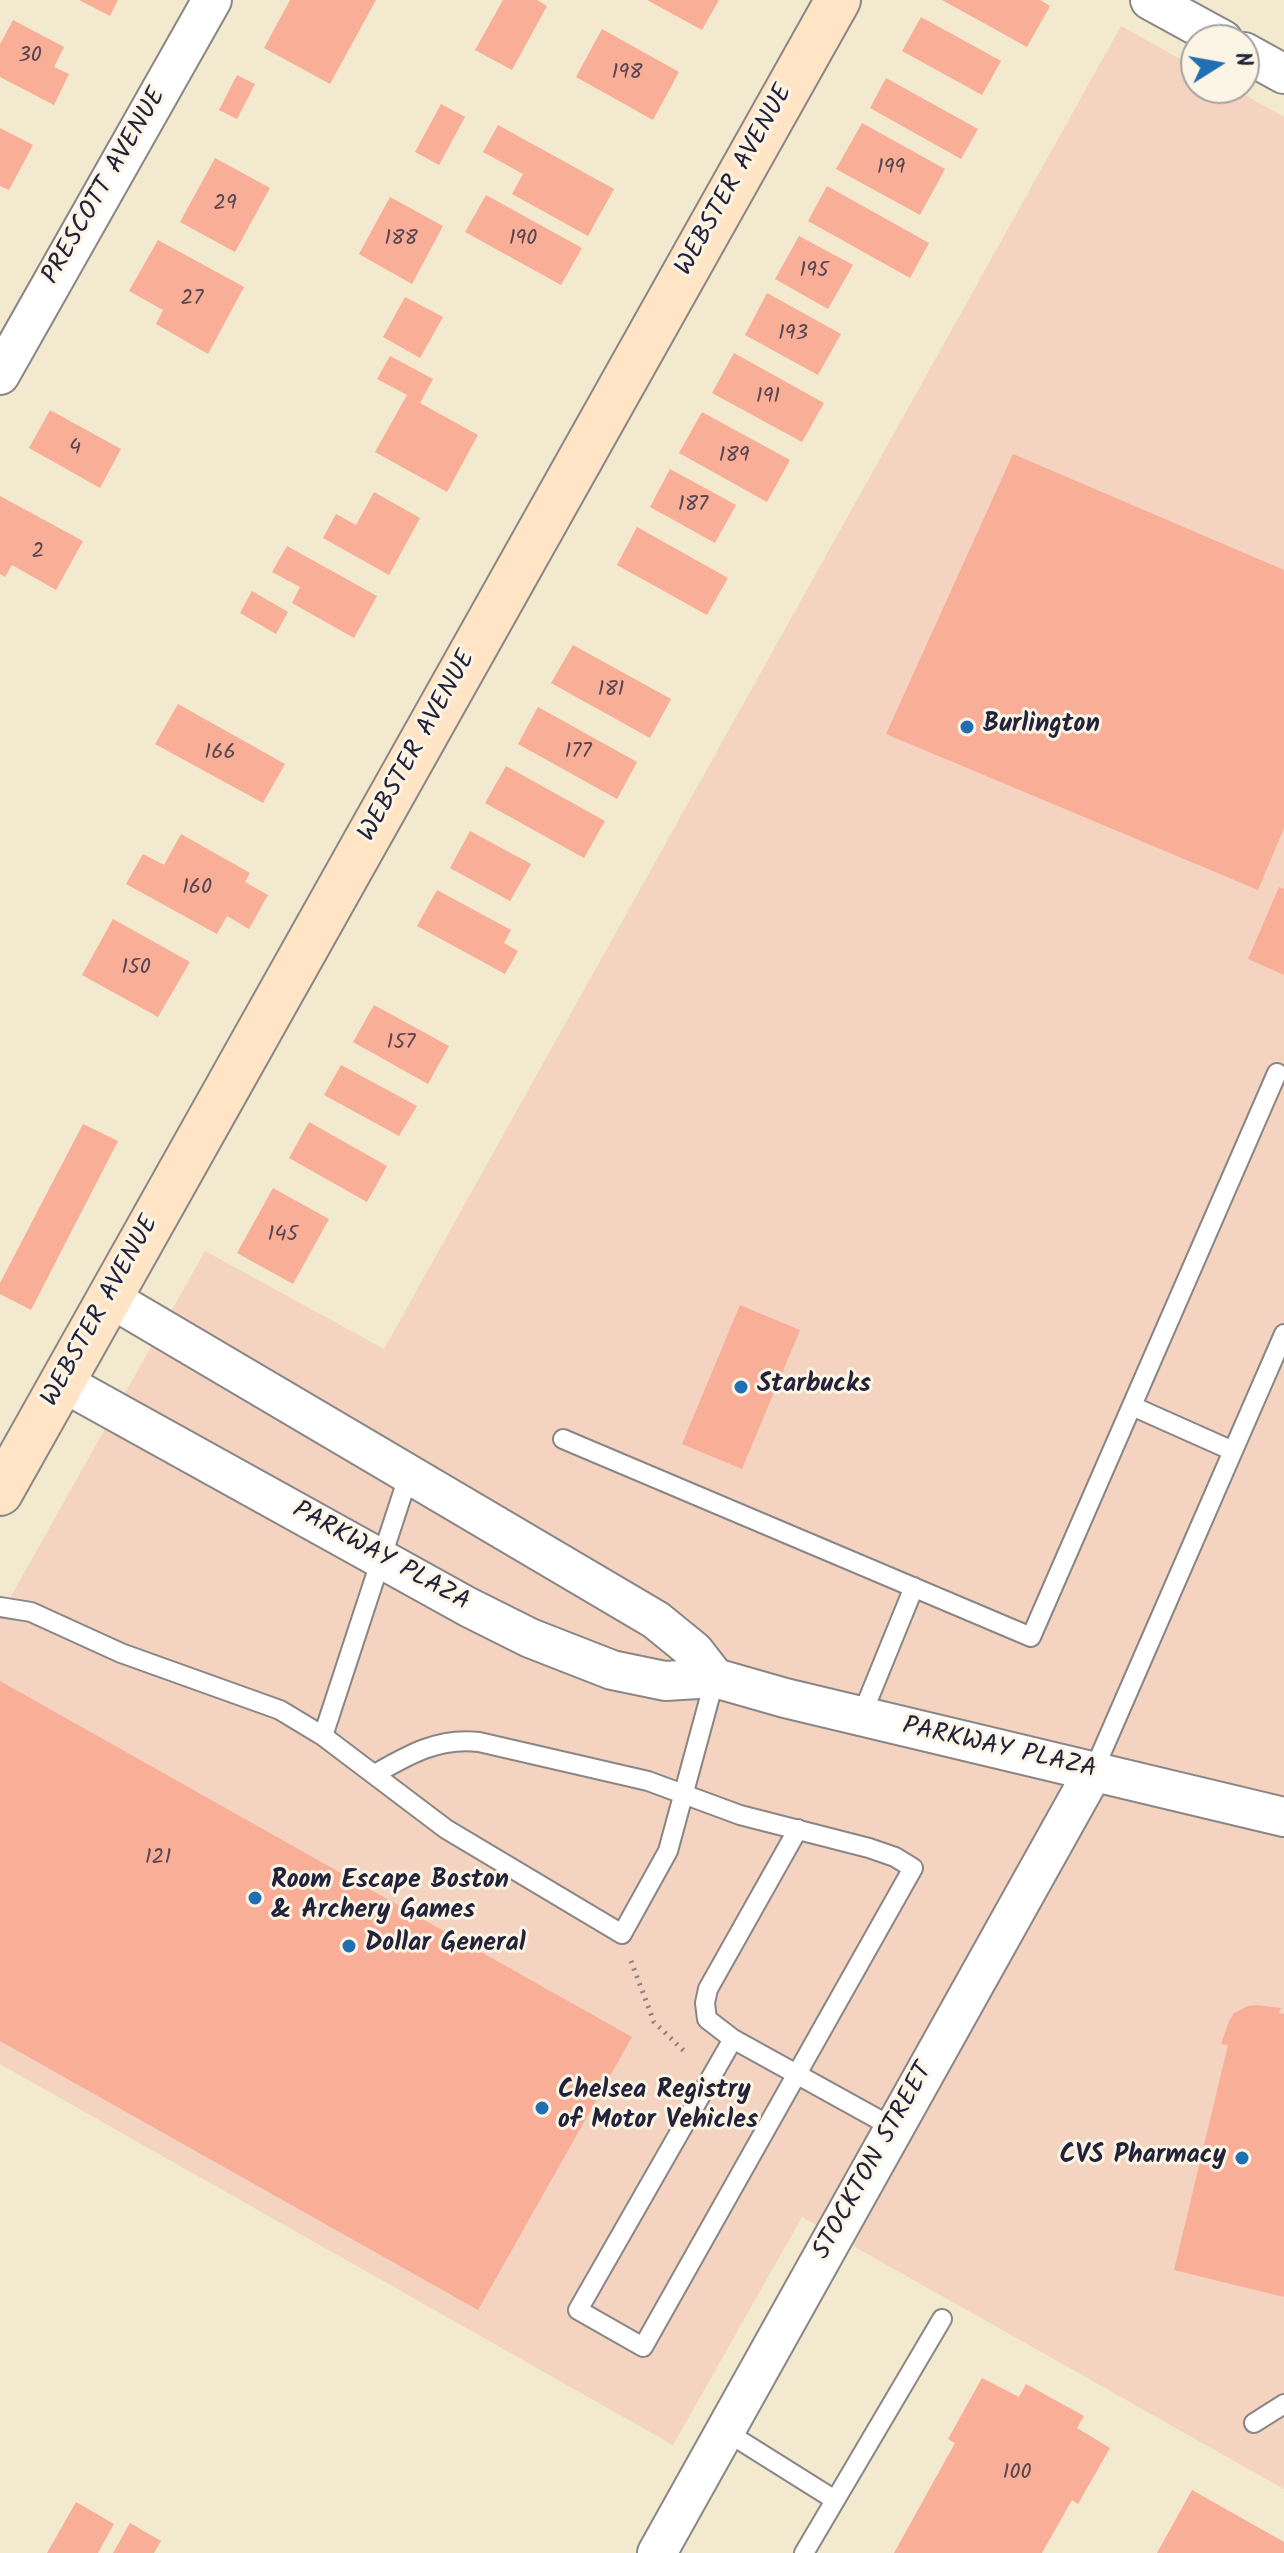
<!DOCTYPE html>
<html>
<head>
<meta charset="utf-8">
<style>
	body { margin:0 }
	#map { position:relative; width:1284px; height:2553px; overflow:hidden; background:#f2e9cf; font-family:Kalam,sans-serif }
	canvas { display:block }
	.north { position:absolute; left:1180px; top:24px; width:80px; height:80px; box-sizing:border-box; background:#fcf5e5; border:2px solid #a5a1a1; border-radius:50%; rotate:79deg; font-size:22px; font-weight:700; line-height:32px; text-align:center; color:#22223b }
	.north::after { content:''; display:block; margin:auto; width:28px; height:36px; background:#1f6fb2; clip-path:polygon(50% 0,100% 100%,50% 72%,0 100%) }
</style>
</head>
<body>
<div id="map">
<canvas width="1284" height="2553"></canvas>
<div class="north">N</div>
</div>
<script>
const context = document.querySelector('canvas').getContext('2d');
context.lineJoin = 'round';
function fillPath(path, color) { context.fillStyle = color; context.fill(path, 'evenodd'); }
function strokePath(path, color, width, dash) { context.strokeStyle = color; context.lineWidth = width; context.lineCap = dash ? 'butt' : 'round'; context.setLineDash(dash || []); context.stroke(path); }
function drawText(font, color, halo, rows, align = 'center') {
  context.font = font + ' Kalam,sans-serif'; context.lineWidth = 6; context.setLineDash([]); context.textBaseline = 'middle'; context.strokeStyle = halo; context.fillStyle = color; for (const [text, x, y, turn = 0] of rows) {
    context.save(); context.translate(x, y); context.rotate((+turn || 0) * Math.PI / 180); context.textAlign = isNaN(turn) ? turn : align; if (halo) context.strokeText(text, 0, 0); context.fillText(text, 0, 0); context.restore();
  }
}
fillPath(new Path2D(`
	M1121,26L1196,68V88H1232L1284,117V2489L802,2217L673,2445L0,2064V1616L205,1251L384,1349Z`), '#f4d3c0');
fillPath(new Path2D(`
	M79,0H118L110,16Z
	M290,0H376L330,84L264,48Z
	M503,0H537L547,6L512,70L475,50Z
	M647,0H719L702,30Z
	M942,0H1040L1050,6L1027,47Z
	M921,17L1001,61L982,95L902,51Z
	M13,20L64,47L54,67L69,74L54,105L0,77V44Z
	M602,29L679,72L653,120L576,77Z
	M237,75L255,84L237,119L219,110Z
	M886,78L978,129L961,159L870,108Z
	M441,104L465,117L439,165L415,152Z
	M862,123L945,169L920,215L836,169Z
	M498,125L614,189L588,236L512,194L523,174L483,152Z
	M0,128L33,145L9,190L0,186Z
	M215,158L270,188L235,252L180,222Z
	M827,186L929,243L910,278L808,221Z
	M486,195L582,248L561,285L465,232Z
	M390,197L443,226L412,284L359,254Z
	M799,236L853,265L828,309L775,279Z
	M158,240L244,287L208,354L156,324L163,310L129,291Z
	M767,293L841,334L818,375L745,335Z
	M405,297L443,317L420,358L383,337Z
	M734,353L824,403L802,442L712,393Z
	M390,356L433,379L420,403L478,435L447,492L375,452L407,395L377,379Z
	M50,410L121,449L100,488L29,448Z
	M702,412L790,460L767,502L679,453Z
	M1013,454L1284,570V828L1258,890L886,734Z
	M670,469L736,505L715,543L650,507Z
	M374,492L420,518L389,575L323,538L336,514L356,525Z
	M0,496L83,541L56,590L12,565L5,577L0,574Z
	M637,527L728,578L707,615L617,565Z
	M287,546L377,596L354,638L292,603L300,587L272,572Z
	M252,591L288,612L276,634L240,613Z
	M573,645L671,699L650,738L551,683Z
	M178,704L285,764L263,803L155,744Z
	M538,707L637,762L617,799L518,744Z
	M506,766L605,821L584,858L485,803Z
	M470,831L531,864L510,901L450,868Z
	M181,834L250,873L245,882L268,895L249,929L227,916L217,934L126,884L143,854L164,865Z
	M1279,887L1284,889V975L1248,959Z
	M437,890L511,930L504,943L518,951L505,974L417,926Z
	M113,919L190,962L158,1017L82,975Z
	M374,1005L449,1046L428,1084L353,1042Z
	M341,1065L417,1106L399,1136L324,1095Z
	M309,1122L387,1166L367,1202L289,1158Z
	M83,1124L118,1141L31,1310L0,1294V1283Z
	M273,1188L329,1219L293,1284L237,1253Z
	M740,1305L800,1330L742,1469L682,1444Z
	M0,1681L632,2037L478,2310L0,2041Z
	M1256,2005L1281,2008L1279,2013L1284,2014V2297L1174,2270L1228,2045L1221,2044L1229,2021L1234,2013L1248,2006Z
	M982,2378L1019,2397L1026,2384L1084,2416L1077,2428L1110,2448L1078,2504L1072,2500L1042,2553H894L955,2443L948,2439Z
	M1192,2490L1284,2542V2553H1157Z
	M76,2502L114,2524L98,2553H47Z
	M130,2523L161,2541L154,2553H113Z`), '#f9ae98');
const lane = new Path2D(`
	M1132,1406L1233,1451
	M563,1439L1031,1637L1277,1073
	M0,1607L31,1612L121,1653L280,1710L323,1736L446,1829L622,1934L668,1851L715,1678
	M861,1717L914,1587
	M323,1736L409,1474
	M1093,1772L1284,1334
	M375,1774C408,1755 439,1737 479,1742L648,1781L740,1815L869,1848L895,1857L913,1868L643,2347L578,2310L733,2039
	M798,1829L708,1989L705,2003L707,2019L733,2039L894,2128
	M1254,2423L1284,2404
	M725,2431L835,2500
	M804,2553L942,2319`);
const street = new Path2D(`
	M1150,0L1223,40
	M1244,52L1284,74
	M0,375L212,0
	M110,1298L656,1620L694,1651L715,1678
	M62,1382L468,1607L530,1638L612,1670L665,1681L715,1678L785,1698L1284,1817
	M657,2553L1093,1772`);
const secondary = new Path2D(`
	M0,1493L838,0`);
strokePath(lane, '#8a8685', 22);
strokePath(street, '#8a8685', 42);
strokePath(secondary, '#8a8685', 48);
strokePath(new Path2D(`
	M631,1961L654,2022L686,2053
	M624,2083L649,2096`), '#8a8685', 5, [2, 6]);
strokePath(lane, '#fff', 18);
strokePath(street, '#fff', 38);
strokePath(secondary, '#ffe4c6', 44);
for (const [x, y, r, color] of [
	[967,727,8,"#1f6fb2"],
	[741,1387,8,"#1f6fb2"],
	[255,1898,8,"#1f6fb2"],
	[349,1946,8,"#1f6fb2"],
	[542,2108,8,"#1f6fb2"],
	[1242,2158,8,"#1f6fb2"]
]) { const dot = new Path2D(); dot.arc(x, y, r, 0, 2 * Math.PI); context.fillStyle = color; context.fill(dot); strokePath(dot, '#fcf5e5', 3); }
drawText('22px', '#584552', null, [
	["30",30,57],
	["198",627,74],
	["199",891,169],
	["29",225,205],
	["188",401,240],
	["190",523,240],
	["195",814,272],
	["27",192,300],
	["193",793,335],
	["191",768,398],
	["4",75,449],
	["189",734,457],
	["187",693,506],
	["2",38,553],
	["181",611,691],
	["177",578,753],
	["166",220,754],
	["160",197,889],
	["150",136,969],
	["157",401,1044],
	["145",283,1236],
	["121",158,1859],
	["100",1017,2474]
]);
drawText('26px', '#22223b', '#fcf5e5', [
	["WEBSTER AVENUE",736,181,-61],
	["PRESCOTT AVENUE",106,187,-60],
	["WEBSTER AVENUE",419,747,-61],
	["WEBSTER AVENUE",102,1312,-61],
	["PARKWAY PLAZA",380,1558,29],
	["PARKWAY PLAZA",999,1750,13],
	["STOCKTON STREET",875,2162,-61]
]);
drawText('bold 26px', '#22223b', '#fcf5e5', [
	["Burlington",983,727],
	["Starbucks",757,1387],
	["Room Escape Boston",271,1883],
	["& Archery Games",271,1913],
	["Dollar General",365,1946],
	["Chelsea Registry",558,2093],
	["of Motor Vehicles",558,2123],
	["CVS Pharmacy",1226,2158,"right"]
], 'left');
</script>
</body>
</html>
